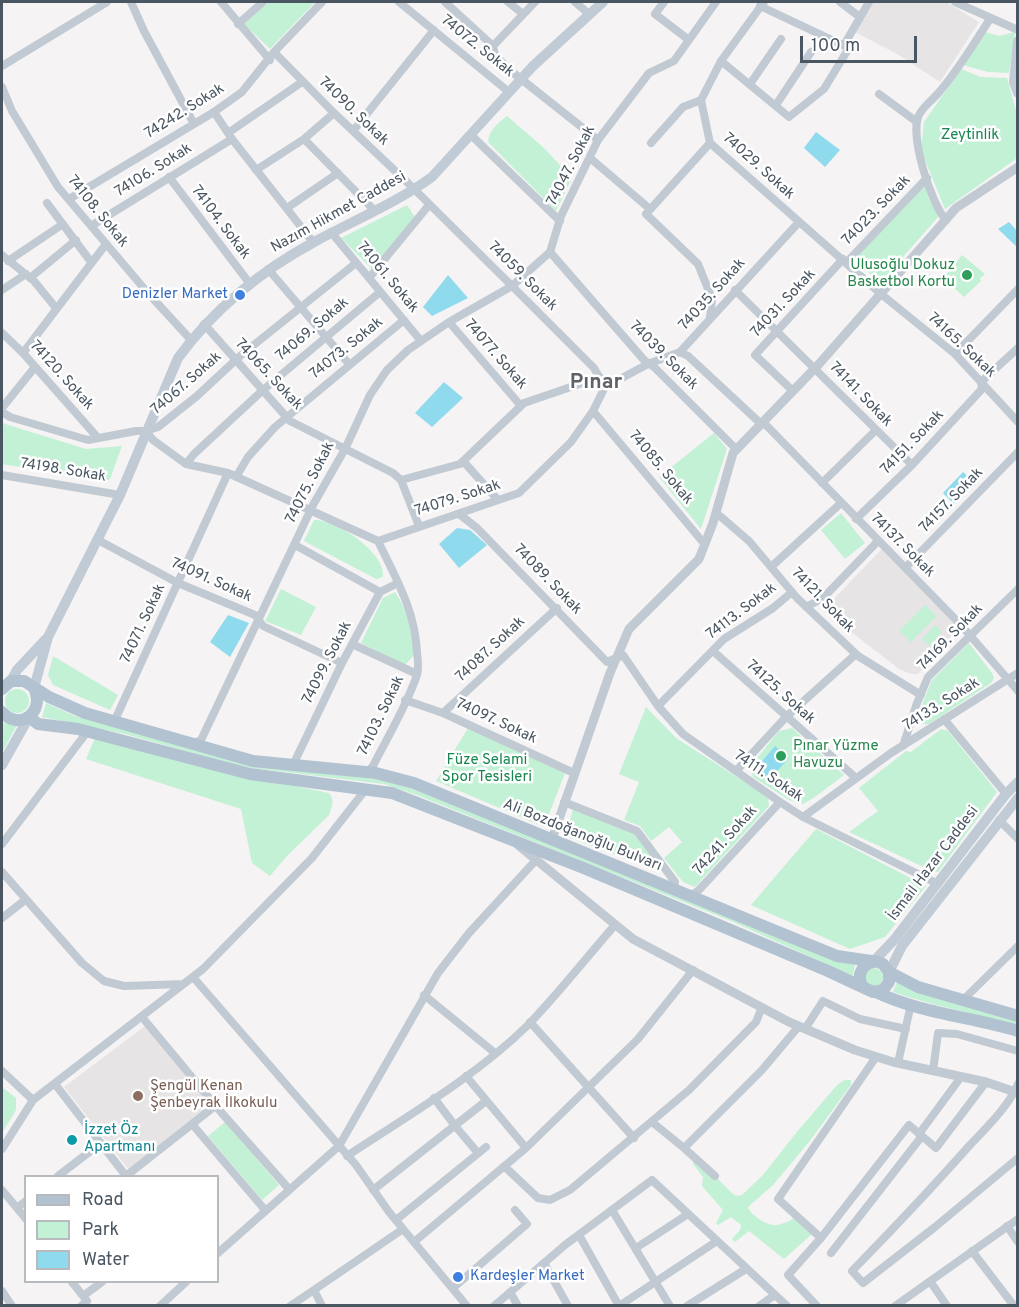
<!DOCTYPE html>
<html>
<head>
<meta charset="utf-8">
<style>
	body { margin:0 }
	#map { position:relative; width:1019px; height:1307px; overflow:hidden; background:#f5f3f3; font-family:Overpass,sans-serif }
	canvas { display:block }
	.frame { position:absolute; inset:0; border:3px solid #4a5661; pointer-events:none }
	.legend { position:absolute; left:24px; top:1175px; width:195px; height:108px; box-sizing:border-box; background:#fff; border:2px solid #b7bbc0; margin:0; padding:8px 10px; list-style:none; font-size:18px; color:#4a5661 }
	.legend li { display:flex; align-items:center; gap:12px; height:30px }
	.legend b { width:30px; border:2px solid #b7bbc0 }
	.scale { position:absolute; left:800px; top:36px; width:117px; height:27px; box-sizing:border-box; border:3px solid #4a5661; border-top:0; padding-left:8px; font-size:18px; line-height:21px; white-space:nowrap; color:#4a5661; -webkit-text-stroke:4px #fff; paint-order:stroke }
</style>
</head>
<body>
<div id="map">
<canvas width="1019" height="1307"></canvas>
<div class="frame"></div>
<ul class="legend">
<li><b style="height:8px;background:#b3c2d1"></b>Road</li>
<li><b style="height:16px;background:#c3f1d5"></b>Park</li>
<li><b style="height:16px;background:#90daee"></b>Water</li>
</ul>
<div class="scale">100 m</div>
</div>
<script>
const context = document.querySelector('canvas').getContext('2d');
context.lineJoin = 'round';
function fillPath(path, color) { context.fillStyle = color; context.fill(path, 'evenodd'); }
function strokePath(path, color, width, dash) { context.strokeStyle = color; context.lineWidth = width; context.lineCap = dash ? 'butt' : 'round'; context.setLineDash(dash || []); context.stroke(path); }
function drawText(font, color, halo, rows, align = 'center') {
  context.font = font + ' Overpass,sans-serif'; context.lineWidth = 5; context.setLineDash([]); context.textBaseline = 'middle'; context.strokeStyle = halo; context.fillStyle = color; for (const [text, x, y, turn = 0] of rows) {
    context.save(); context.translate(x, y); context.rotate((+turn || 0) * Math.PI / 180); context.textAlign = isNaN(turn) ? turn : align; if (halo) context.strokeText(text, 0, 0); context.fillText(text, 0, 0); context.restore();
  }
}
fillPath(new Path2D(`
	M871,2H946L979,22L940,82L899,55L855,32Z
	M882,549L959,628L918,674H911L899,669L823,610Z
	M145,1026L212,1105L129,1170L64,1087Z`), '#e6e4e5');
fillPath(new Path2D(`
	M269,2H315L270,49L244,24Z
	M985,32L999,36L1015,32L1009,73L988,72L963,65Z
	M961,69L981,77L1007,78L1017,114V158L945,209L921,150L924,122Z
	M507,116L544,148L572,178L556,211L488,142C489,130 497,124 507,116Z
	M925,184L929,199L939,216L880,283L855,259Z
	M407,205L417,220L375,272L341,238Z
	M962,255L985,274L980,279L981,281L964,297L943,278Z
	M2,423L86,449L122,446L110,479L105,481L2,464Z
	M714,433L727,449L701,529L659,477Z
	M841,513L865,543L845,559L821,530Z
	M314,520C336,520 386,552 383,577L376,579L304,541Z
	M281,589L316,607L301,635L265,621Z
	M395,592C408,611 411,632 414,655L405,665L361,643L383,598Z
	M925,605L937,616L911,642L899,631Z
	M935,625L942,632L929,646L922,639Z
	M969,643L992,673L994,678L991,683L929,724H923L916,720L932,680Z
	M53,656L118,695L110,710L53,685L48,675Z
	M5 701a12 12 0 1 1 24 0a12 12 0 1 1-24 0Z
	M46,703L75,716L211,754L293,770L385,780L419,791L838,961L855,965L853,976L731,921L417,795L384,784L244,767L125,734L42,717Z
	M646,707L676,738L768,797L769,806L695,887L683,882L664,858L682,842L669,827L651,841L640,826L624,820L639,782L619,774Z
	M4,722L17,725L2,753V731Z
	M468,728L565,773L544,827L436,781Z
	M792,728L844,775L815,797L803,804L789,800L753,777L750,767L779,731Z
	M941,729L948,731L997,792L938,872H934L849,832L878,811L859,788L906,751L911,752Z
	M95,738L200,767L329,793C335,800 332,807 329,815L286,857L270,876L252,863L241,809L86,759Z
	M573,809L636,833L655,861L649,868L566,836Z
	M816,829L926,886L885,937L850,949L751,905Z
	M865 977a9 9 0 1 1 18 0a9 9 0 1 1-18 0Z
	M897,982L1017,1021V1025C976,1014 934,1006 893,992Z
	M845,1080H851V1085L809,1142L773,1185L748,1207C750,1215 769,1227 777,1225C784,1224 791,1220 797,1217L813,1232L811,1235L784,1259L749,1231L735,1242L732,1239L740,1230L741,1225L731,1217L718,1225L716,1223L723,1210L702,1186L703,1177L693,1164L694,1155L734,1195L738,1196L742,1195L763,1175L796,1133L837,1085Z
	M2,1087L16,1098V1110L2,1133Z
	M225,1122L279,1185L262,1200L208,1136Z`), '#c3f1d5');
fillPath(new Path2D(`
	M816,132L840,150L825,167L804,148Z
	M1009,222L1017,231V247L998,229Z
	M448,275L468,298L432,316L423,307Z
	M444,382L463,398L432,427L415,413Z
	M963,472L976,484L954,504L943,493Z
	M457,528L470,530L487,545L459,568L439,544Z
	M228,615L249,623L230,657L210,642Z
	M775,746L789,758L769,780L756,768Z`), '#90daee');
strokePath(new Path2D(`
	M131,2L144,31L194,124
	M221,2L270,60
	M399,2L509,92
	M445,2L493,46
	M508,2L523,14
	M535,2L493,46L495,55L511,71L598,140
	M575,2L589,14
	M664,2L655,14L689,40
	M764,2L721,61L701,100L710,143L881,294L955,354L1018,422
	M840,2L860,17
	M955,2L1018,30
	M238,24L263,2
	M844,45L869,2
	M274,52L334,113L409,184L512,286L594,368L605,387
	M721,61L789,117L824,89L849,48L760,6
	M2,66L107,2
	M750,84L781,39
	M2,87L12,111L58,187L147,292L191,340
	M879,94L917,122
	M776,105L811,52
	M214,112L232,139L313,242
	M353,131L434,30
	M228,133L302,82
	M471,135L560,221
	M304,139L375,211
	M651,143L683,107L701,100
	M590,158L650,209
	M256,170L304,139L334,113
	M169,177L250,284
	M69,199L214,112L242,92L274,52L322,2
	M47,203L91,262
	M287,208L338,173
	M946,220C931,204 909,135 919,115C923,106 934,99 940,91C959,69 974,43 990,19
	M91,226L232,139
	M331,232L421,341
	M550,252L644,360L654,367L736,449
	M2,255L34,281L56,308
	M8,261L63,224
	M847,262L927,178
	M268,269L349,364
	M30,278L76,240
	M369,278L429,205
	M2,290L26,274
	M735,290L912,465
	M710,317L712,299L698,264L646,214L710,143
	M449,322L521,406
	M204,324L290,421L393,473L401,480
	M2,333L23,353L98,438
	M680,352L688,356L758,421L767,426L961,625L1018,691
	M23,353L106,244
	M955,354L1018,289
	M605,387L648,364L680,352L799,222
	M793,391L755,355L843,259
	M2,408L35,367
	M593,411L702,541L706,542
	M2,412L10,417L88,440L136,431H146L158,427L197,396L240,356L356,263
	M146,431L153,440L186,464L228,473L378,541C396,578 415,611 417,652C418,660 419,668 417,675C407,705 387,738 373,766L367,772
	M463,461L498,500
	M186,464L194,454L263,390L380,292
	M2,475L120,495
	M236,477L248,457L275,427L404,320
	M401,480L460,464L524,403L600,377
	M401,480L419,526
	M822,483L876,430
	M459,514L477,528L607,662L623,655L658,706L683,734L780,802L803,817L938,884
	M716,514L720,516L749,541L797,598L858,656L921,695
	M856,519L912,465L982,389L981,382L1018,348
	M98,540L178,583L255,615L263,626L342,663
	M378,541L519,493L571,442L593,411L605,387
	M295,545L380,592
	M771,567L841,503
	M905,568L1018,452
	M806,607L823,598L878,541
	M352,644L417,674
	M713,651L856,778
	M405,700L443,713L574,773
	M658,706L724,639L773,608L792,592
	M443,713L557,608
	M944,719L1006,794
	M114,722L228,473
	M194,743L201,740L313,505L345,449L370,395L387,370L408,350L449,322L512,286L550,252L561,216L598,140L649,73L674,61L716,2
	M903,746L917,703L928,677L1018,589
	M293,765L342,663L380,592L398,583
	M736,771L786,717L856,654
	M564,802L637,831L675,882L673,889
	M803,817L891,753L1018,673
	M999,820L1018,839
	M2,844L87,732
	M2,872L82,963L104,981L124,986L183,984
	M690,896L698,891L780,802
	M2,918L25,900
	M193,977L356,1165L389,1212L467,1306
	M424,995L495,1053
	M963,1000L1018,946
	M142,1017L220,1111L289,1189
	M530,1022L634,1138
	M805,1029L823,1001L860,1019L906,1029
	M898,1063L911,1004
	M2,1071L33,1100
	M933,1071L938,1033L957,1034L1018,1051
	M466,1076L526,1148
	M55,1084L126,1176
	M1018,1084C1009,1106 985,1129 969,1146C931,1189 892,1230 852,1271L863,1283L935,1227L1018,1158
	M434,1098L456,1127L478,1153
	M652,1122L684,1148L715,1176
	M192,1124L265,1210
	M919,1134L961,1077
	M684,1148L762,1070L799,1026
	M2,1149L33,1100L203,969L312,858L366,789
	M347,1156C409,1115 475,1077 528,1025C558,994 586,958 615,925
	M504,1166L538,1198L550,1200L570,1190L689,1090L756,1022L762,1007
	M58,1176L101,1143
	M126,1176L215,1106
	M2,1190L17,1208
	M373,1190L486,1101
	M26,1201L17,1208L26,1219
	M612,1210L670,1306
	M396,1220L486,1147
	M1007,1226L1018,1242
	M579,1235L619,1306
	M821,1238L778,1199L876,1057
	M414,1242L526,1148L638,1039L693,970
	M636,1248L688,1214
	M972,1251L1014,1306
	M218,1253L339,1146L438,973L469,933L536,860
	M831,1253L922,1136
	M544,1263L568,1306
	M930,1281L947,1306
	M72,1282L87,1301L81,1306
	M453,1288L527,1224L515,1210
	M2,1291L12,1306
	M510,1292L518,1306
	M83,1296L102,1282
	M160,1306L186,1282
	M290,1306L314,1290
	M322,1306L314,1290L403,1229
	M494,1306L565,1245L652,1180L787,1306
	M619,1306L717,1241
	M687,1306L746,1269
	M759,1306L775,1295
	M817,1306L788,1275L821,1238L909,1125L936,1148L986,1082
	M895,1306L1018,1219`), '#c1cad2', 8);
strokePath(new Path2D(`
	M552,839L610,673L629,629L699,559L713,523L733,453L819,364L956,208L1018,167
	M518,845L633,939L789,1022L855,1050L893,1062L986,1082L1018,1093`), '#c1cad2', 9);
strokePath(new Path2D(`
	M1018,41L1014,82L1018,93
	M11,681L17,670L46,639
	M34,688L48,637L120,495L178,358C214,309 262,270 316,241C355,220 396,203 432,177L533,66L603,2
	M2,765L29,717
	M873,962L894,940L1006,794L1018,782
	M889,972L902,946L1018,798`), '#c1cbd6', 10);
strokePath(new Path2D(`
	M2,689L11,681H24L49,697L85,713L253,761L376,773L414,783L837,956L878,962L883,964L889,972V982L883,990L873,992L828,971L586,869L392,793L250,774L78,729L38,724L29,717
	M2,712C19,732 46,712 34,688
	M889,972L918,987L1018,1016
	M864,988C856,978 860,965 873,962
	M876,992C920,1013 971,1017 1018,1031`), '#b3c2d1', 12);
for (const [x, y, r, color] of [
	[967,275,6,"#2e9e5b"],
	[240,295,6,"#3f7fe0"],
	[781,756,6,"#2e9e5b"],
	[138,1096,6,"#8d6e63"],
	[72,1140,6,"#0f9aa8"],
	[458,1277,6,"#3f7fe0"]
]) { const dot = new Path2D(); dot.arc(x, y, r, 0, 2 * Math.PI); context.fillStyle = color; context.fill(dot); strokePath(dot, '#fff', 2); }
drawText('15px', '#4a5661', '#fff', [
	["74072. Sokak",477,47,39],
	["74242. Sokak",185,112,-32],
	["74090. Sokak",353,112,44],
	["74047. Sokak",572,166,-63],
	["74029. Sokak",758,167,42],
	["74106. Sokak",154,171,-32],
	["74023. Sokak",877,211,-46],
	["74108. Sokak",97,212,51],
	["Nazım Hikmet Caddesi",339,213,-29],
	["74104. Sokak",220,223,53],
	["74059. Sokak",522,277,45],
	["74061. Sokak",387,278,50],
	["74035. Sokak",713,295,-48],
	["74031. Sokak",784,304,-47],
	["74069. Sokak",313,330,-40],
	["74165. Sokak",961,346,43],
	["74073. Sokak",347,349,-39],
	["74077. Sokak",495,355,49],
	["74039. Sokak",663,356,45],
	["74065. Sokak",268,375,47],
	["74120. Sokak",61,376,48],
	["74067. Sokak",187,384,-41],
	["74141. Sokak",860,395,46],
	["74151. Sokak",913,443,-46],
	["74085. Sokak",660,468,50],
	["74198. Sokak",63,471,9],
	["74075. Sokak",311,483,-63],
	["74079. Sokak",458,499,-18],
	["74157. Sokak",952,501,-46],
	["74137. Sokak",902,546,45],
	["74089. Sokak",547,580,46],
	["74091. Sokak",211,581,24],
	["74121. Sokak",822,601,46],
	["74113. Sokak",742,612,-37],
	["74071. Sokak",144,624,-65],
	["74169. Sokak",951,638,-46],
	["74087. Sokak",491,650,-43],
	["74099. Sokak",328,663,-63],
	["74125. Sokak",780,693,42],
	["74133. Sokak",942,705,-32],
	["74103. Sokak",382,716,-64],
	["74097. Sokak",496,722,25],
	["74111. Sokak",768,777,34],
	["Ali Bozdoğanoğlu Bulvarı",582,836,22],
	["74241. Sokak",726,841,-48],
	["İsmail Hazar Caddesi",934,864,-53]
]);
drawText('15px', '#17864f', '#fff', [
	["Zeytinlik",970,136],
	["Füze Selami",487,761],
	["Spor Tesisleri",487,778]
]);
drawText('15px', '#27864d', '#fff', [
	["Ulusoğlu Dokuz",955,266],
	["Basketbol Kortu",955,283],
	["Pınar Yüzme",793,747,"left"],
	["Havuzu",793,764,"left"]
], 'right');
drawText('15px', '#366cbe', '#fff', [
	["Denizler Market",228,295],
	["Kardeşler Market",470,1277,"left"]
], 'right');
drawText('15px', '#785e54', '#fff', [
	["Şengül Kenan",150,1087],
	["Şenbeyrak İlkokulu",150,1104]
], 'left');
drawText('15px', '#0d838f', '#fff', [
	["İzzet Öz",84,1131],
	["Apartmanı",84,1148]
], 'left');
drawText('bold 21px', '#5f6368', '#fff', [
	["Pınar",596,384]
]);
</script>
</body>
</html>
